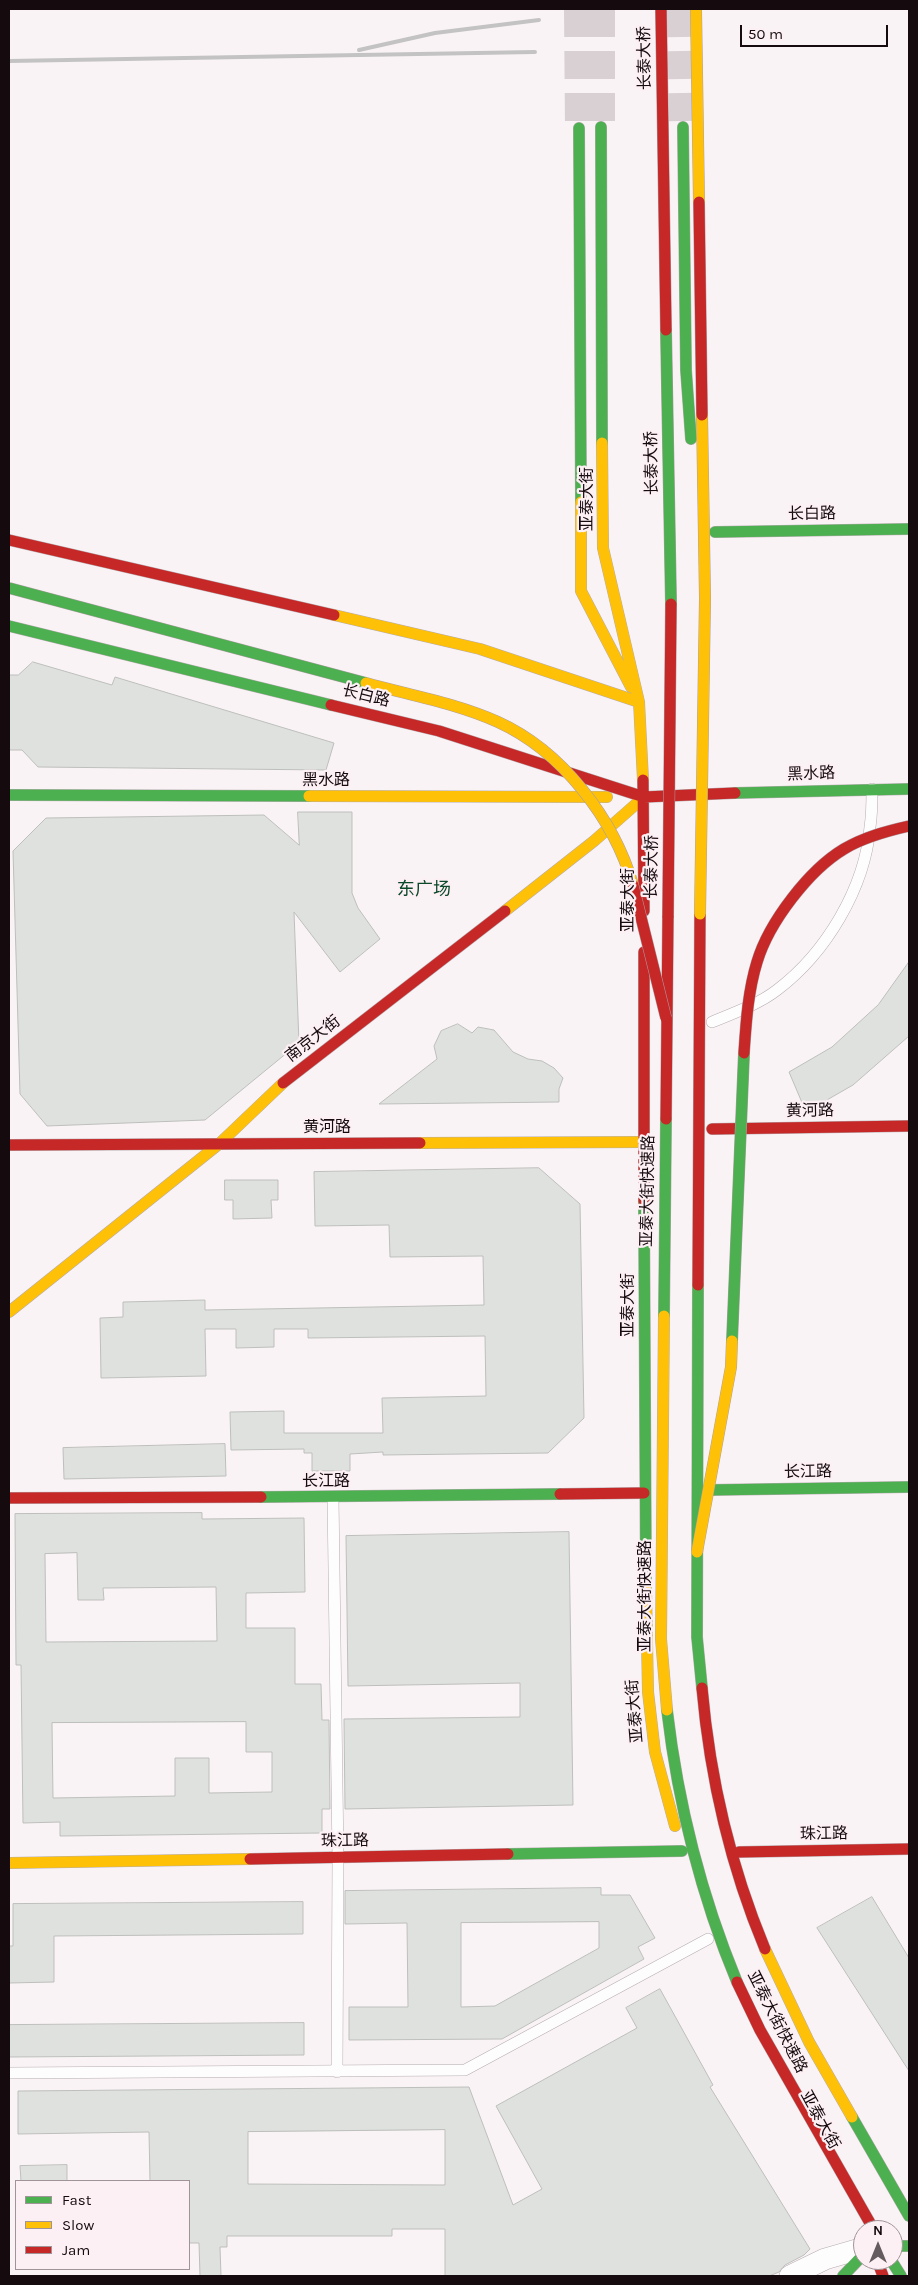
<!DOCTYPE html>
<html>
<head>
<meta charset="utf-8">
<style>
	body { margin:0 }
	#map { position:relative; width:918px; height:2285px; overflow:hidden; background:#faf3f5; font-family:Karla,sans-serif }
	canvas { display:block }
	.frame { position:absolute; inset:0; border:10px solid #150a0e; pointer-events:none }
	.legend { position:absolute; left:15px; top:2180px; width:175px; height:90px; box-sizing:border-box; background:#fdf0f4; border:1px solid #a09498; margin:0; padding:6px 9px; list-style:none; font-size:15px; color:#150a0e }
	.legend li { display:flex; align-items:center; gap:10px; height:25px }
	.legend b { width:25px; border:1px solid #a09498 }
	.north { position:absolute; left:853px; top:2220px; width:50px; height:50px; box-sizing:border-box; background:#fdf0f4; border:1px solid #a09498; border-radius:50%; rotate:0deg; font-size:14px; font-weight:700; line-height:20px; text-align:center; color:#150a0e }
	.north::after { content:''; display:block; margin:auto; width:18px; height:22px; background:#655c5f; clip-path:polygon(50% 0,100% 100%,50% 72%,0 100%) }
	.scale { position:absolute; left:740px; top:25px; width:148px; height:22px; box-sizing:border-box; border:2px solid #150a0e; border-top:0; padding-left:6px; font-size:15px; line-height:18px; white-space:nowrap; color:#150a0e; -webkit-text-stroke:4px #fdf0f4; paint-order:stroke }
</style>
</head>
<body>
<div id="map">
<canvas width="918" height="2285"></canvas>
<div class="frame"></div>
<ul class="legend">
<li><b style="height:6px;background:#4caf50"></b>Fast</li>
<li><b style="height:6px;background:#ffc107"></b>Slow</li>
<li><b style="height:6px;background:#c62828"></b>Jam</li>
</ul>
<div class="north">N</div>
<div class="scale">50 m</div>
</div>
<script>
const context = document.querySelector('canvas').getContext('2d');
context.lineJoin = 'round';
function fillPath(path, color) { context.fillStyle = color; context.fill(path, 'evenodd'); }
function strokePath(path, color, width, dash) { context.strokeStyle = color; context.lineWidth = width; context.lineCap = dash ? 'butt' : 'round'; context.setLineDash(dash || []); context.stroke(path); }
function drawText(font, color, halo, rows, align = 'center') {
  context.font = font + ' Karla,"Noto Sans SC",sans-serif'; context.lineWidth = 4.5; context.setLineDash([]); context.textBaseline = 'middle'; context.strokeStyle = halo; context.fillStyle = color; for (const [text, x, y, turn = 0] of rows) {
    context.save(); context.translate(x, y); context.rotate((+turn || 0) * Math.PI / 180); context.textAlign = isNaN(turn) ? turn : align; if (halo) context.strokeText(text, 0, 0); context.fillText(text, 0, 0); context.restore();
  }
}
const building = new Path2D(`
	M33,662L112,685L115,677L334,743L326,770L38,767L22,750H9V675H18Z
	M298,812H352V893L358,908L380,939L340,972L294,912L299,1043L205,1120L47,1126L20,1094L13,851L46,818L264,815L299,845Z
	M909,962V1036L853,1085L806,1112L789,1072L832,1047L878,1005Z
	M458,1024L472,1033L478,1027L494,1030L513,1052L528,1059L542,1061L554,1068L563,1078L559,1089V1102L379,1104L437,1059L434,1046L441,1031Z
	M539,1168L580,1204L584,1418L548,1453L383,1455V1452L350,1454V1471H312V1453H304V1449L231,1450L230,1412L284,1411V1433H383L382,1398L486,1396L485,1336L308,1338V1329H274V1347L236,1348V1329H205L206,1376L101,1378L100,1318L123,1317V1302L205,1300V1310L484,1305L483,1256L390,1257L389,1225L315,1226L314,1172Z
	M225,1180H278V1200H271L272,1218L233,1219V1200H225Z
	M225,1444L226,1476L64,1479L63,1448Z
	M202,1513V1519L304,1518L305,1592L246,1593V1628H295V1684H321L322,1720H329L330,1809H322V1833L60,1836V1822L23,1823L21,1665H16L15,1514ZM77,1553L78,1600H104L103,1588L216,1587L217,1641L46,1642L45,1554ZM246,1722V1752H272V1792L209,1793V1758H175V1796L53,1798L52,1723Z
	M569,1532L573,1805L345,1809L344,1719L520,1717V1683L348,1686L346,1536Z
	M601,1888V1895H630L655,1938L638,1947L644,1959L502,2039L349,2040V2007H408L407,1923L345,1924V1891ZM599,1922V1948L495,2006L461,2007V1923Z
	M872,1897L909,1958V2071L817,1928Z
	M303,1902V1934L54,1936V1982L9,1983V1946H13V1904Z
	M660,1989L713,2085L710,2087L810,2249L804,2255L785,2265L779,2272L769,2276H445V2229H392V2236H227V2247H220L221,2276H200L199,2243H189V2181H150L149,2132L18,2134V2091L469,2087L513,2205L542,2189L496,2106L637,2028L626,2008ZM445,2130V2185L248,2184V2132Z
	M304,2023V2055L9,2057V2025Z
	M67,2165V2181H21L20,2166Z`);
fillPath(building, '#dfe1df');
strokePath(building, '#bdbfbc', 1);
strokePath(new Path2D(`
	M578,9L579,128`), '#d8d0d2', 28, [28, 14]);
strokePath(new Path2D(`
	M601,9V127
	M681,9L683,127`), '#d8d0d2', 28, [28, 14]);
const lane = new Path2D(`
	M712,1022C734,1013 759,1004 777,990C826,953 865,888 870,827C872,815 872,802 872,789
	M333,1497L338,1858L337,2072
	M9,2073L465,2070L708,1939`);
const street = new Path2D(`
	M790,2276L825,2259L863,2248`);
const fast = new Path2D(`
	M601,127L602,443
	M683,127L686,370L691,439
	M579,128L581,502
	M715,532L909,529
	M9,626L331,705
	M735,793L909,789
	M9,795L309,796
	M644,1201L646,1590
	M698,1285L697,1637L702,1688
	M664,1316L666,1119
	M708,1490L909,1487
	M261,1497L560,1494
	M667,1710C678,1804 701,1895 737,1982
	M508,1854L682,1851
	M852,2117L909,2216
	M893,2246H909
	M891,2260L901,2276
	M843,2276L863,2255`);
const slow = new Path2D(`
	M602,443L603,548L639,702L643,780
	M581,502V591L631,687
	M334,615L480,649L639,702
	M309,796L607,797
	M505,911L594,841L644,797
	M420,1143L646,1142
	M9,1312L219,1144L283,1083
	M664,1316L661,1639L667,1710
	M646,1590L648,1692L655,1752L675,1826
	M9,1863L250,1859
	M765,1949L809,2042L852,2117`);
const jam = new Path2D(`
	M9,540L334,615
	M331,705L439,731L644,797L735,793
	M643,780L644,911
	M644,952V1201
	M283,1083L505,911
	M666,1119L668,916
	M712,1129L909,1126
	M9,1145L420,1143
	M698,1285L700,914
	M560,1494L644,1493
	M9,1498L261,1497
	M702,1688C710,1779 730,1865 765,1949
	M739,1852L909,1849
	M250,1859L508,1854
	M737,1982L760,2030L874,2230
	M877,2260L883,2276`);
strokePath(lane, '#b5acaf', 12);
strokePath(street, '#b5acaf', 22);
strokePath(fast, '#b5acaf', 12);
strokePath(slow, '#b5acaf', 12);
strokePath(jam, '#b5acaf', 12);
strokePath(lane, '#fefdfe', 11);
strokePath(street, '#fefdfe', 21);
strokePath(fast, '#4caf50', 11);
strokePath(slow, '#ffc107', 11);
strokePath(jam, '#c62828', 11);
strokePath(new Path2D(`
	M359,50L435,33L539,20
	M9,61L535,52`), '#c4c3c3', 4);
const fastBridge = new Path2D(`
	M666,330L671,604
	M9,588L366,683
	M732,1341L744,1053`);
const slowBridge = new Path2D(`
	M696,9L699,202
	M366,683C409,695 456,703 498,722C562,751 614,819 633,885
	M700,914L705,598L702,415
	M697,1552L731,1367L732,1341`);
const jamBridge = new Path2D(`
	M661,9L666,330
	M699,202L702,415
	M633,885L666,1018
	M668,916L671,604
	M744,1053C746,1023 748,991 757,962C769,922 809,870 844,849C864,837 887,831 909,826`);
strokePath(fastBridge, '#ae9fa4', 12, []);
strokePath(slowBridge, '#ae9fa4', 12, []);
strokePath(jamBridge, '#ae9fa4', 12, []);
strokePath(fastBridge, '#4caf50', 11);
strokePath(slowBridge, '#ffc107', 11);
strokePath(jamBridge, '#c62828', 11);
drawText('16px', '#150a0e', '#fdf0f4', [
	["长泰大桥",645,58,-91],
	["长泰大桥",652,463,-91],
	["亚泰大街",587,499,-90],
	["长白路",812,514,-1],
	["长白路",366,696,14],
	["黑水路",811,774,-2],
	["黑水路",326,780],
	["长泰大桥",652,867,-89],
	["亚泰大街",628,900,-90],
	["南京大街",313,1039,-38],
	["黄河路",810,1111,-1],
	["黄河路",327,1127],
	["亚泰大街快速路",648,1191,-89],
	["亚泰大街",628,1305,-90],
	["长江路",808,1472,-1],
	["长江路",326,1481],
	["亚泰大街快速路",645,1596,-90],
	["亚泰大街",635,1711,-95],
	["珠江路",824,1834,-1],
	["珠江路",345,1841,-1],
	["亚泰大街快速路",777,2022,63],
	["亚泰大街",820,2120,61]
]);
drawText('18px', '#0b492b', '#fdf0f4', [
	["东广场",424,890]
]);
</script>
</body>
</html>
